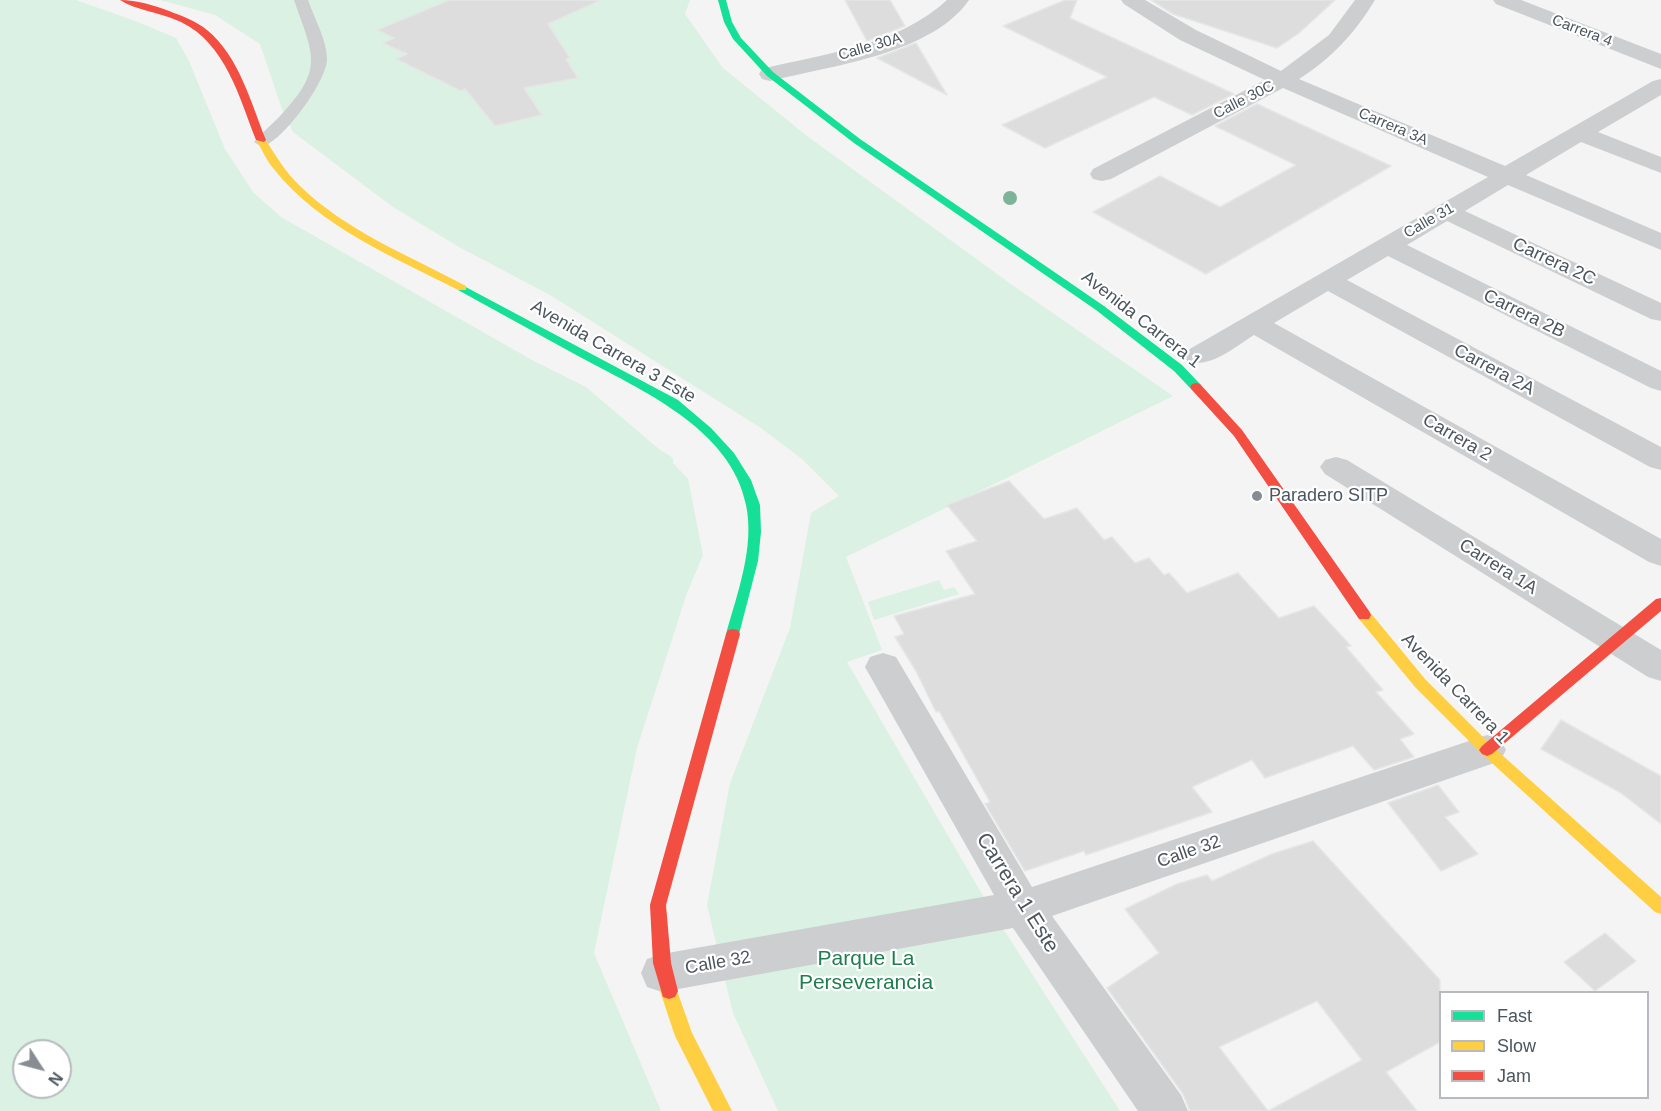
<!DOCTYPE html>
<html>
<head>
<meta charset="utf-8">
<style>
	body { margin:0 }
	#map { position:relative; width:1661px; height:1111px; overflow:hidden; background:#f4f4f4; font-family:Helvetica,sans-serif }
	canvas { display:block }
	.legend { position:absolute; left:1439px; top:991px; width:210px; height:108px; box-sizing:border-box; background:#fff; border:2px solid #b7bbbf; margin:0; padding:8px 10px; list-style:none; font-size:18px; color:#4c565f }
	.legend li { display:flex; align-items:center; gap:12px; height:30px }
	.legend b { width:30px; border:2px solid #b7bbbf }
	.north { position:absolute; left:12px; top:1039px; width:60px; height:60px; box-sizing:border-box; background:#fff; border:2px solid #b7bbbf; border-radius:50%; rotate:126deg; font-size:16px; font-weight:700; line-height:24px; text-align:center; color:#4c565f }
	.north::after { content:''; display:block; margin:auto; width:21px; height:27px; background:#878d93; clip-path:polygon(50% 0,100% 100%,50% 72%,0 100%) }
</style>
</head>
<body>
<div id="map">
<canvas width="1661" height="1111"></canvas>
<ul class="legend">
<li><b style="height:8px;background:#16e098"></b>Fast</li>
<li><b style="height:8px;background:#ffcf43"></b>Slow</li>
<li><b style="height:8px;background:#f24e42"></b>Jam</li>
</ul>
<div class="north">N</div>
</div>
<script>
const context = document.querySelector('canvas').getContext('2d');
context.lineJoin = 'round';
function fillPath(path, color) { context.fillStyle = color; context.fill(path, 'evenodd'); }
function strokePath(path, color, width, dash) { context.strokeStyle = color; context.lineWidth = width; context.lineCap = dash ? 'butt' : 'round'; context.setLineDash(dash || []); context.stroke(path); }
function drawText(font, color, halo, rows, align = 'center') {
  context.font = font + ' Helvetica,sans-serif'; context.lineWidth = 4.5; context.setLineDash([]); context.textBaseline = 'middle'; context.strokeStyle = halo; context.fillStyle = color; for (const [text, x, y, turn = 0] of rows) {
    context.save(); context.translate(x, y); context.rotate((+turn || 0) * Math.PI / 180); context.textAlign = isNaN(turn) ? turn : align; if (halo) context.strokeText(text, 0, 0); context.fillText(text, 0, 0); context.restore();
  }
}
fillPath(new Path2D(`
	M0,0H76L138,22L176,38L189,61L225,149L253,192L281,217L532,360L586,387L659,449L673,458V463L688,479L703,555L687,593L637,748L594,953L661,1111H0ZM24,1051H60V1087H24Z
	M160,0H690L685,14L723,68L807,136L1015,287L1173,396L846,557L882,650L847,662L993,913L1120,1111H778L733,1013L707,905L730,783L790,628L811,513L839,496L802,459L761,428L550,295L459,247L393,207L293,132L282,109L260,44L215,15Z
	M939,580L944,590L954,587L959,594L874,620L868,602Z`), '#dbf1e3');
const building = new Path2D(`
	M449,0H601L548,24L570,58L566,59L578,78L524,88L542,115L495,126L465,89L461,91L396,59L407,54L383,43L394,38L377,30Z
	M845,0H890L905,26L867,41Z
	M1065,0H1077L1070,18L1234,94L1192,115L1154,97L1045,148L1002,125L1107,77L1003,26Z
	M1151,0H1335L1299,33L1277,48L1173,14Z
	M916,43L947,95L877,58Z
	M1257,104L1391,166L1206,274L1093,212L1160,176L1220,207L1296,165L1215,126Z
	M1009,481L1044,519L1077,508L1104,540L1112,537L1135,563L1149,558L1164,575L1169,573L1187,593L1238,573L1279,618L1314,606L1351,646L1346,647L1383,690L1376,692L1414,734L1400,739L1414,757L1374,770L1353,746L1265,778L1252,760L1192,787L1212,812L1086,855L1084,851L1025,871L985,804L990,802L939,711L936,712L916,671L895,637L904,634L894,616L975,594L946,551L977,541L947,505Z
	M1561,720L1661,776V824L1621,793L1541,749Z
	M1438,785L1459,812L1445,817L1478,854L1441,871L1388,803Z
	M1313,841L1440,980V1042L1386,1072L1417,1111H1190L1183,1094L1107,988L1159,953L1125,909L1177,884L1207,875L1212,881L1272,854ZM1317,1001L1362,1060L1268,1111L1219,1047Z
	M1605,933L1636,961L1595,991L1564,962Z`);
fillPath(building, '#ddddde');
strokePath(building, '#e5e6e6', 1.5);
fillPath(new Path2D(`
	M294,0H308C314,18 326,38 327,58C328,80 283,141 262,147L254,142C262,132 273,124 281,115C325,68 313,55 294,0Z`), '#cccecf');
fillPath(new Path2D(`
	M947,0H969C932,54 830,66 770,81L762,79L759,74L762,69C826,53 897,46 947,0Z
	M1121,0H1145L1196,30L1281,71L1329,35L1355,0H1375C1355,33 1332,58 1299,79L1505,166L1653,81L1661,79V95L1598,132L1661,157V173L1581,142L1526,175L1661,233V250L1508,185L1465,211L1661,303V321L1651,319L1447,221L1407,245L1661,371V391L1651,388L1388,256L1347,280L1661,447V470L1650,467L1328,291L1274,323L1661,539V566L1649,562L1254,335C1235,347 1211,368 1188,362L1184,356L1188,350L1488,177L1283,88L1111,179L1102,181L1093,179L1090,174L1093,169L1265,80L1180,40L1124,4Z
	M1493,0H1521L1661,54V69L1496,4Z
	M1336,457L1347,460L1661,650V681L1648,677L1325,474L1320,467L1325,460Z
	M883,653L896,657L1032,887L1487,735L1500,739L1506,750L1500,761L1052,916L1181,1095L1188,1111H1138L1013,928L662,992L647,987L641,973L647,959L662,954L994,895L865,667L870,657Z`), '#cccecf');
fillPath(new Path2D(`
	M718,0H726L732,22L741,38L773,72L860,139L1104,306L1182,365L1200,384L1202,387L1200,390H1192L1174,371L1096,310L854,143L767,76L733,39L724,22Z
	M462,285L678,400L711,428L734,453L751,480L760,505L761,532L758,561L738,638H728L726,634C737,594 755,547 746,505C731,428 639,389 578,356C538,334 498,312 458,290V286Z`), '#16e098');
fillPath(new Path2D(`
	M261,137L264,138C276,155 285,172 300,186C346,231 410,256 466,286V290H458C394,257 319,227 273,168C266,160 262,149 256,140Z
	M1364,610L1369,611L1425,679L1492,746L1661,897V914L1655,912L1482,754L1415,687L1359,619L1357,615L1359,611Z
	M669,983L675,985L692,1033L732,1111H713L675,1036L660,991L663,985Z`), '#ffcf43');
fillPath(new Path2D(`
	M120,0C137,0 153,5 169,11C182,16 196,21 207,30C239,56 251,103 266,140L264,142L256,140C239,97 226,44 181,22C163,13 135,10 120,0Z
	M1196,383L1200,384L1242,430L1369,611L1371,615L1369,619H1359L1234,436L1192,390L1190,387L1192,384Z
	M1661,598V611L1492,754L1487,756L1482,754L1479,750L1482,746L1656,599Z
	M733,629L738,630L740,634L666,905L671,963L678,991L675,997L669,999L663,997L653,963L650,905L726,634L728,630Z`), '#f24e42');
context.fillStyle = '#7fb399';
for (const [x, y] of [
	[1010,198]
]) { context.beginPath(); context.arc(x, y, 7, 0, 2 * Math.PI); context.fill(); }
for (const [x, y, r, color] of [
	[1257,496,6,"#878d93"]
]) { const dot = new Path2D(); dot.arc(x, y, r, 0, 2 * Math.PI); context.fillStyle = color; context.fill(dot); strokePath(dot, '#fff', 2); }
drawText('15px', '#4c565f', '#fff', [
	["Carrera 4",1582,31,21],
	["Calle 30A",870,47,-16],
	["Calle 30C",1244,100,-27],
	["Carrera 3A",1393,127,23],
	["Calle 31",1429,221,-30]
]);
drawText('18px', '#4c565f', '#fff', [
	["Carrera 2C",1554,262,25],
	["Carrera 2B",1524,314,26],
	["Avenida Carrera 1",1141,320,38],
	["Avenida Carrera 3 Este",613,352,30],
	["Carrera 2A",1494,370,28],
	["Carrera 2",1457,438,30],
	["Carrera 1A",1498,567,32],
	["Avenida Carrera 1",1455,689,46],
	["Calle 32",1189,852,-19],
	["Calle 32",718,963,-10]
]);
drawText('18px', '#4c565f', '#fff', [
	["Paradero SITP",1269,496]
], 'left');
drawText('21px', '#4c565f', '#fff', [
	["Carrera 1 Este",1017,893,58]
]);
drawText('21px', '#1f7e4e', '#fff', [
	["Parque La",866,959],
	["Perseverancia",866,983]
]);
</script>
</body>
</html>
